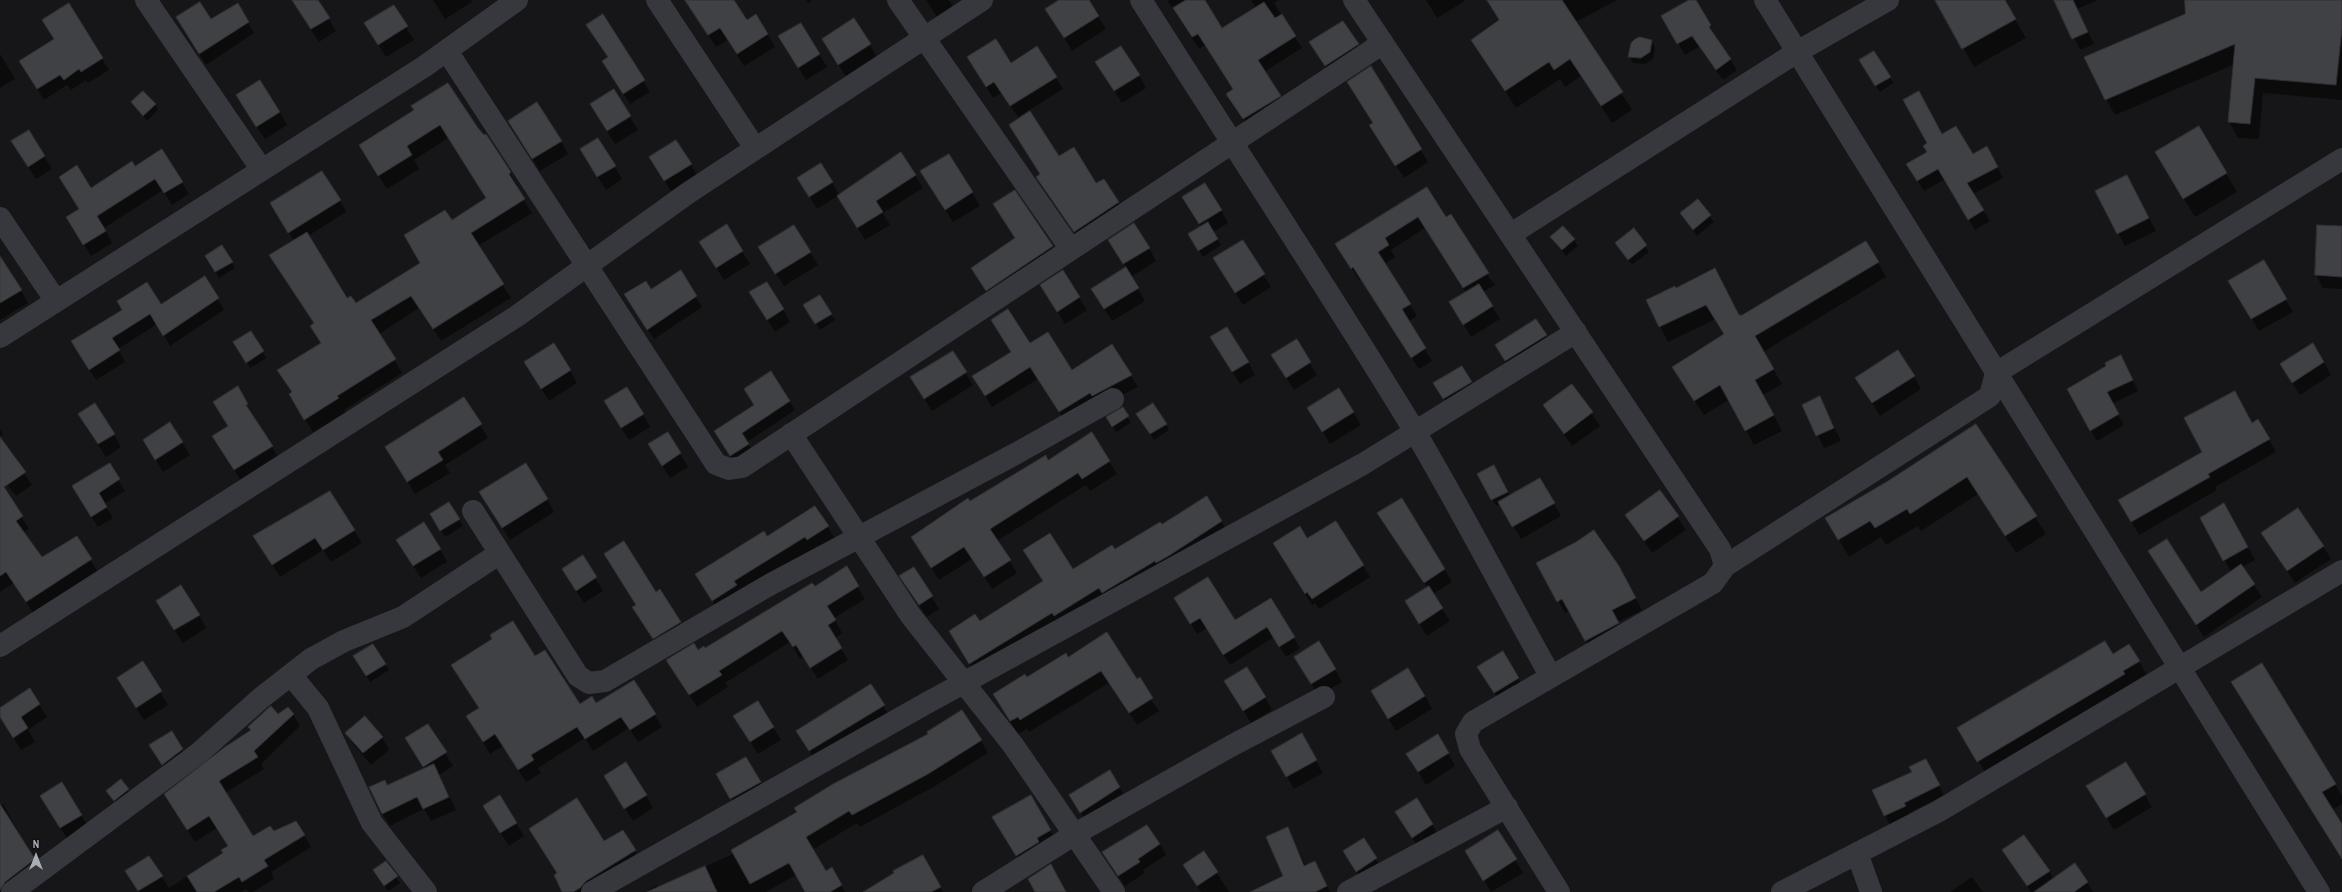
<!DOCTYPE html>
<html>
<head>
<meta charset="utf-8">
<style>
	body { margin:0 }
	#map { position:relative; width:2342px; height:892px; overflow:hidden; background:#161618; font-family:"Archivo Narrow",sans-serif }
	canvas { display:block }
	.north { position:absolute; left:16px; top:836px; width:40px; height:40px; -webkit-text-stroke:3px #111113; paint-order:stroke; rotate:0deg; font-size:11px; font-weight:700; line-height:16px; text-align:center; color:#a8adb8 }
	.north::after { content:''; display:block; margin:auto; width:14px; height:18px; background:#a8adb8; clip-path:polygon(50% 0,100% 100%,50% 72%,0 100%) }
</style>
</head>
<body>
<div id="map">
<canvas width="2342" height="892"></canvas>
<div class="north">N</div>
</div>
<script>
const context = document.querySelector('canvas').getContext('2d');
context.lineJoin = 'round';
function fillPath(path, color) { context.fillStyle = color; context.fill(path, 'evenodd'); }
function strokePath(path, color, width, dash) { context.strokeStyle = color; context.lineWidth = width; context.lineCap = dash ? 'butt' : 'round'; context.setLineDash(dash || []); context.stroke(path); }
fillPath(new Path2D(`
	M291,0H317L336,31L319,42Z
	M433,0H471L472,2L445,19Z
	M700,0H733L747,21L756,15L775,47L744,66L728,40L716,47L697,18Z
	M806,0H812L808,3Z
	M926,0H949L953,7L937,17Z
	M1061,0H1088L1106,29L1072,51L1054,22Z
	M1167,0H1203L1222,29L1256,8L1251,0H1279L1274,3L1302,48L1264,72L1287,108L1250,131L1235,106L1234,90L1205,45L1199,49Z
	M1426,0H1464L1465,1L1437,18Z
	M1487,0H1617L1576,22L1632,110L1612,123L1581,76L1565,87L1560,79L1516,108L1472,40L1503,24Z
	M1691,0H1695L1716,38L1737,70L1723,80L1699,47L1685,55L1665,21Z
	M1942,0H2004L2026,38L1974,67L1937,3Z
	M2055,0H2098L2077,9L2094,44L2080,50Z
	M2186,0H2342V100L2263,93L2259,139L2238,138L2229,122L2235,64L2115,115L2106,99L2186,15Z
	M237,4L254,33L206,65L183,29L210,20Z
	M69,5L109,70L88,83L86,80L71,90L67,85L44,100L27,73L55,40Z
	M393,6L414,40L386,57L373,36Z
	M603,15L650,92L630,104L609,72V58L594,36Z
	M801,24L827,67L806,80L787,49Z
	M1651,41L1655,47L1653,59L1645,64L1633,63L1629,56Z
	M870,45L877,57L846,77L830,52Z
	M1358,45L1365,57L1333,78L1318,55Z
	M1037,47L1063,89L1018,117L1001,93L993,98L975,69L1011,64Z
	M0,54L15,79L0,88Z
	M1860,60L1890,77L1893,83L1880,92Z
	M1370,68L1428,162L1404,178L1378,138L1374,123Z
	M1104,75H1139L1146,88L1122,103Z
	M613,90L638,130L615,144L598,117Z
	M132,103L155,104L158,110L147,121Z
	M244,108L280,112L287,125L265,139Z
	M415,111L477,128L484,137L486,136L510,173L518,186L516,187L532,213L478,246L511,298L441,341L419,308L379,334L402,373L344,410L346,412L313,432L298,408L293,393L321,343L315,324L270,256L294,241L271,204L340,200L346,212L308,236L347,300L356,305L421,263L452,221L487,199L448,138L414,160L419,169L387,189L368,159Z
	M509,121L561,141L568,154L540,171Z
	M2199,127L2237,192L2195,217L2167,171Z
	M28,131L52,169L36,179L12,142Z
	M1942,135L1973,155L1993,158L2003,178L1973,194L1990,221L1975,230L1945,179L1924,191L1914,175L1928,152V144Z
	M598,139L622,179L606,190L588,162Z
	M901,153L923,188L883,213L890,225L865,240L838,196L817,209L806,191L832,182L839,195Z
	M949,155L980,206L953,222L929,184Z
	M1058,158L1096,185L1104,180L1126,216L1082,244L1037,177Z
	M691,164L698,177L672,193L658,170Z
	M135,167L182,182L189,194L172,205L163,190L104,228L112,243L91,256L74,229L80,209L91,189Z
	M2127,176L2156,231L2125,246L2118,233Z
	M1427,188L1445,219L1495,285L1483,292L1500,319L1471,337L1458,315L1466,293L1425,228L1391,250L1395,257L1384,264L1417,316L1408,322L1432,361L1419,369L1361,279L1359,280L1344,256Z
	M1014,192L1060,259L994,303L980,281L1016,239Z
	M1698,200L1714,222L1697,236L1681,213Z
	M1190,210H1221L1228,223L1213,232L1221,245L1203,257L1189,235L1201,227Z
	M726,226L750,264L724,280L708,255Z
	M794,226L818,265L784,286L767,260Z
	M2318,226L2342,227V289L2323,288L2316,275Z
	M1634,230L1649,252L1632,265L1620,249Z
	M1551,237L1574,240L1578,246L1566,256Z
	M1242,241L1271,287L1243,305L1222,271Z
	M222,247L235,268L219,278L210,262Z
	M1149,248L1156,261L1131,277L1145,301L1112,321L1100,302L1127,268L1117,253Z
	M1878,262L1886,277L1763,352L1782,384L1763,395L1782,431L1754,445L1729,400L1704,415L1682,382L1725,334L1716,319L1668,342L1647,300L1676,289L1715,269L1740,316Z
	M2263,262L2293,312L2259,331L2230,281Z
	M0,266L21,290L28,303L0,320Z
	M1062,271L1087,310L1065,324L1049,298Z
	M680,272L702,307L654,339L631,305Z
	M205,278L224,310L170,346L157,324L118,349L125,362L96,380L79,352Z
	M758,305L783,309L790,322L775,332Z
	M808,311L831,314L835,320L820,330Z
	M1536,320L1553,348L1513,373L1503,358Z
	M251,332L266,358L250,368L238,348Z
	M1296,341L1317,375L1294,390L1280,368Z
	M2313,344L2331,375L2300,395L2288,377Z
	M1030,345L1072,371L1112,346L1138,387L1066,423L1038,379L992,407L980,388Z
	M1219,350L1248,362L1255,375L1240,384Z
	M953,352L973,385L932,411L919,390Z
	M2121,356L2138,391L2112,404L2124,425L2097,441L2068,389L2107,367Z
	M570,370L577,383L549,401L532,375Z
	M1914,376L1921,389L1880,416L1856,378Z
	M1471,382L1478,395L1452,411L1442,396Z
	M1572,385L1600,426L1572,446L1544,406Z
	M237,388L279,459L242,482L221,449L229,426Z
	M1339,389L1361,425L1330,444L1316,421Z
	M464,398L488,438L445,465L450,473L415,494L394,460Z
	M1820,398L1841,441L1824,448L1803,405Z
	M789,401L795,410L747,442L754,454L736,465L721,440Z
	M1122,408L1131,423L1116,432L1107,418Z
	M612,414H643L650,427L629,440Z
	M1141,420L1166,424L1169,430L1154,440Z
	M2258,421L2276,452L2215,487L2217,490L2139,535L2119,500Z
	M170,424L190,455L163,472L151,452Z
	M1976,425L2046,534L2016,553L1978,494L1921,531L1918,526L1886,545L1881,537L1849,557L1826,518L1889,482Z
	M86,427L114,434L121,447L106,457Z
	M0,429L3,434L0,436Z
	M667,433L688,467L670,478L657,457Z
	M0,438L32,485L16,496L0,475Z
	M1048,461H1109L1117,474L1090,491L1086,485L997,541L1017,573L992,589L972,559L939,580L920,550L970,503Z
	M109,465L125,491L104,504L113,518L98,527L79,497Z
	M1497,472L1510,496L1540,479L1561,516L1521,539L1500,504L1496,506L1479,474Z
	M0,483L29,529L23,532L42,559L76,537L98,572L33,613L14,583L0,592Z
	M1660,491L1686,530L1652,553L1626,515Z
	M330,492L362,543L331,562L323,550L280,577L262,549Z
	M1206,497L1229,534L977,676L958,644L980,623L1044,582L1115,551L1161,526Z
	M547,499L554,512L510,540L488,505Z
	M1402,499L1452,582L1433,594L1450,621L1427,636L1413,614L1428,588L1386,526Z
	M449,503L463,526L445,537L431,514Z
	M2231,517L2255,560L2242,567L2262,597L2204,637L2157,564L2201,593L2231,572L2201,518Z
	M828,527L835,539L815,552L813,549L741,594L720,613L704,587L767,538Z
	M2270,546H2323L2331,559L2295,583Z
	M440,549L447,562L421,578L405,553Z
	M1280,554L1363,565L1370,577L1319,609L1315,603L1312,605Z
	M582,557L603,591L584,603L570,582Z
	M1538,563L1626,579L1642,610L1618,622L1625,635L1593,653L1569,611L1565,613Z
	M846,568L865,599L834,618L842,633L835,638L848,660L818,679L804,657L800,659L790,642L725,683L728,687L697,707L674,672L698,651L705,649Z
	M908,589L932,597L939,609L927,617Z
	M660,591L687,635L661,651L641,620L637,605Z
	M1270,599L1300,648L1286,657L1274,637L1230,665L1207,628L1197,634L1182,609L1234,622Z
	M164,614L199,615L206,628L183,643Z
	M2113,656L2139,661L2149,679L1989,779L1959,728Z
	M535,657L579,706L596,705L655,715L662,727L638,742L629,728L593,751L585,738L538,768L541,773L526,782L503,746L490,754L474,728L480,709Z
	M1068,658L1137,680L1159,711L1137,725L1109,683L1029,732L1027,729L1018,734L994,695Z
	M1295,658L1335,669L1342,682L1319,696Z
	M142,663L168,705L144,720L125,691Z
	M358,663L385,664L389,670L370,682Z
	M1518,678L1526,691L1502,705L1486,680Z
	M871,685L891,719L817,763L797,731Z
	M30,690L47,717L28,730L35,742L21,750L0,716V709Z
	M1233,694L1265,697L1272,710L1251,723Z
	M1425,696L1432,709L1396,731L1379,704Z
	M2243,700L2335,784L2342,796V804L2332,810L2342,826V859Z
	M293,714L300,726L261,764L264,769L225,793L253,837L274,833L304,835L311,847L271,872L274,879L253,892H249L246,889L241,892H139L134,884L149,857L169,888L224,853L229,847L217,828L195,842L173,807L251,731L249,727L277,715Z
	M428,725L453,766L439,775L456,810L431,821L424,809L390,826L382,813L387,786L425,769L413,751Z
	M773,727L781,740L758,754L742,729Z
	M171,732L186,756L166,770L151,745Z
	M346,733L382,737L389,750L371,765L354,745Z
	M1302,735L1323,773L1294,789L1272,751Z
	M981,741L988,753L935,786L860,827L857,823L812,850L826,872L832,869L845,892H806L796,875L766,892H645L657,885L658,888Z
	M1448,753L1455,766L1426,785L1415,767Z
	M2126,763L2152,807L2114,830L2095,799Z
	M1931,770L1944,795L1909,813L1910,816L1890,825L1885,815Z
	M1109,772L1123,793L1084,818L1074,802Z
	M717,774L760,782L767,795L739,811Z
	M120,780L132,796L118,806L107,791Z
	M612,789L646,795L653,808L633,821Z
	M1031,796L1058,844L1024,868L993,817Z
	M500,797L524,836L509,846L492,819Z
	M3,804L41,872L14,892H0V806Z
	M48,809L81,815L89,828L68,840Z
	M1432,824L1439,837L1419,849L1404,825Z
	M1287,829L1306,866L1322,876L1330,892H1252L1284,876Z
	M622,831L642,863L598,892H564L604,843Z
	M1498,831L1523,873L1491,892L1474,864Z
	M1363,839L1383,871L1364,884L1352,864Z
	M1160,844L1166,855L1143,870L1145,873L1125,886L1103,853Z
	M2004,851L2049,871L2053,879L2087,882L2093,892H2031Z
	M1204,853L1229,892H1201L1192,879L1184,865Z
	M386,863L400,883L388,891L374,871Z
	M929,867L943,892H877Z
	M1972,877L1983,892H1950Z`), '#0007');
const building = new Path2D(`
	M292,0H318L330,18L311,29Z
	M685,0H734L747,20L756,14L768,34L737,54L720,28L708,35Z
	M1059,0H1089L1099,16L1064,38L1045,9Z
	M1186,0H1205L1222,28L1264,2L1275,18L1282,14L1296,36L1258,60L1281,96L1243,119L1226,94L1233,89L1198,34L1192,37L1173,8Z
	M1487,0H1562L1623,92L1601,106L1570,59L1554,70L1549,62L1505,91L1471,40L1499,20Z
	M1689,0H1696L1711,25L1709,27L1731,59L1716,70L1692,36L1677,44L1661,16Z
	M1935,0H2005L2016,19L1962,49Z
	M2054,0H2073L2088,32L2072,39Z
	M2185,0H2342V28L2336,85L2255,78L2250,124L2228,122L2235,44L2105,100L2084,57L2185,14Z
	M200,2L211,19L238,3L249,22L199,54L176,17Z
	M69,3L103,58L81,72L79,69L64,80L60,75L37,89L19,61L54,39L42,20Z
	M394,5L408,26L378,45L364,23Z
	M603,14L645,80L623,94L602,61L608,57L586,25Z
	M854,18L871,44L838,65L822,39Z
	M1343,21L1359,44L1325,66L1309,42Z
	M801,23L820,54L798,68L778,36Z
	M1640,37L1652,40L1650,52L1641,58L1628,57L1631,43L1635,39Z
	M996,39L1011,63L1037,46L1057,77L1010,106L994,82L986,87L967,57Z
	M1121,46L1140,75L1114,91L1095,62Z
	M1874,51L1891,77L1875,86L1859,60Z
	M1371,66L1422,149L1395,166L1369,125L1373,123L1347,82Z
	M260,80L280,112L256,127L236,95Z
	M448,83L478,128L484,135L486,134L511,172L509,174L525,199L471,233L504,284L433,329L411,296L371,320L396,359L337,396L339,398L304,420L289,394L292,392L277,370L321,343L310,326L314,323L269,255L307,232L347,298L351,296L356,303L420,263L404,235L445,210L452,220L486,198L440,125L407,146L412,155L378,176L359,145L414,110L411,106Z
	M614,89L631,116L607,131L590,104Z
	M143,91L156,104L143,116L131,102Z
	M1919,91L1942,134L1956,126L1973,154L1987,146L1998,167L1967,183L1984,210L1968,220L1938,169L1917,181L1906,164L1927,152L1923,146L1927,143L1903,100Z
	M537,102L562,141L532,159L508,121Z
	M1030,111L1059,156L1074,147L1096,183L1104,179L1119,202L1074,232L1036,177L1040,174L1009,125Z
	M2199,126L2227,173L2183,199L2155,152Z
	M29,130L45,156L28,167L11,141Z
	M598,138L616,166L597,177L580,149Z
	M676,140L692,164L664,181L649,157Z
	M162,149L183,182L164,193L155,179L97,216L106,231L83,245L66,217L79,209L59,177L77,165L91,188L132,161L135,166Z
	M901,152L916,175L876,201L883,212L857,228L837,196Z
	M949,154L973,192L945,210L920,171Z
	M821,163L833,182L809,197L797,178Z
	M322,171L341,200L288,233L270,203Z
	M2127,175L2149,218L2117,234L2095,191Z
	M1205,183L1222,210L1199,224L1182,197Z
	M1427,187L1446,217L1451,214L1489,273L1463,288L1418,217L1385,238L1389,245L1378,252L1411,304L1402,309L1426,348L1411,358L1353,267L1351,269L1335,244Z
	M1015,190L1053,246L986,291L971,268L1015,238L993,204Z
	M1698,199L1711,215L1693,230L1680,213Z
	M1208,222L1218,239L1198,251L1188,234Z
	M1134,223L1150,248L1123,264L1108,240Z
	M727,224L743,251L716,268L699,242Z
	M794,225L811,252L775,274L758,247Z
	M2317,225L2342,226V277L2315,275Z
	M1563,226L1575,239L1562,250L1550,237Z
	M1634,228L1647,245L1628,260L1615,243Z
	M1243,240L1265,274L1235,293L1213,258Z
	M1866,241L1879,262L1755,336L1774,369L1755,380L1774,415L1745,431L1720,385L1694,401L1672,367L1724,334L1706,305L1659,327L1646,300L1675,286L1676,288L1715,268L1739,315H1742Z
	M222,245L233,262L215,272L205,256Z
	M0,256L22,290L0,303Z
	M2264,260L2287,299L2251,319L2228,281Z
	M1126,267L1139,288L1104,309L1091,289Z
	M681,270L697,296L647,330L624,294L646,281L651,289Z
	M1063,270L1080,297L1057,312L1040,285Z
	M205,276L219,298L163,336L150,314L112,338L120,350L89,370L71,341L122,310L117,301L147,282L161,304Z
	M767,282L784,309L767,320L749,292Z
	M1479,284L1493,306L1463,325L1449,302Z
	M820,295L832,314L815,324L803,305Z
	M1008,309L1030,343L1048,332L1072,370L1112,344L1132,375L1092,396L1090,393L1059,412L1030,367L985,396L972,376L1011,352L991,320Z
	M1536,319L1547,335L1505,361L1495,345Z
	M1227,327L1249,362L1232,372L1210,337Z
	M251,331L264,351L246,363L233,342Z
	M1297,339L1311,362L1286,378L1271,355Z
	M554,343L571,370L541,389L524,362Z
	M2313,343L2324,362L2292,383L2280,364Z
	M1898,350L1915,376L1872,403L1855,378Z
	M953,351L967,372L924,399L910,377Z
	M2121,355L2133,380L2107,392L2119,414L2090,431L2067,389L2106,366L2105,363Z
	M1462,366L1472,382L1443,399L1433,383Z
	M771,371L790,401L742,433L749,444L730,456L714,431L754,405L744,389Z
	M1572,384L1593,412L1564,434L1543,405Z
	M238,386L248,404L246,405L273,446L234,470L212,436L228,426L213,402Z
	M627,387L644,414L621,428L604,401Z
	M1339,388L1354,412L1322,432L1307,408Z
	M2235,391L2252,423L2258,419L2270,439L2208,474L2210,477L2131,522L2118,500L2202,452L2184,418Z
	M1820,396L1834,428L1816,436L1802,405Z
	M464,397L482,424L438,452L443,460L407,482L385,447Z
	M95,403L115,434L98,444L78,414Z
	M1153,403L1167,424L1150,434L1136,414Z
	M1123,407L1129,416L1112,427L1106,417Z
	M170,422L183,442L155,460L143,440Z
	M1976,424L2037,516L2005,536L1967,477L1910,514L1907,509L1875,528L1870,521L1838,540L1825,518L1888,481Z
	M668,432L681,453L662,466L648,444Z
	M1092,432L1110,461L1082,479L1078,473L990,529L1011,560L984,577L964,547L931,568L911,537L968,498L970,501L1046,455L1048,460Z
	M0,437L26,472L4,487L23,516L16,521L42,557L77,536L92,559L26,602L6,572L0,576Z
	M110,463L120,479L99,493L107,507L91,517L72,486Z
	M526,463L548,499L502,528L479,492Z
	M1494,465L1508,492L1491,500L1477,474Z
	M1540,478L1555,503L1512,527L1498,502Z
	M1660,490L1679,516L1644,541L1625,515Z
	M330,491L355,530L323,550L315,538L272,565L253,536Z
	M1207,496L1222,521L1170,555L1156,563L1155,561L1102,593L1099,588L1054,616L1052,613L969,664L949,631L975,614L980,621L1043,581L1023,550L1050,533L1073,569L1112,545L1115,549L1160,522L1162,524Z
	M1402,498L1445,569L1424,583L1377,513Z
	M449,502L460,519L440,531L430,514Z
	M2224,503L2248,547L2223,561L2200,518Z
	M815,506L829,526L807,540L805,537L734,581L737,585L712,601L695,574L764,531L767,536Z
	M2298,508L2324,546L2287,571L2261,533Z
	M1336,521L1364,565L1312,599L1307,592L1305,594L1273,543L1300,526L1307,538Z
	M424,522L441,549L413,566L396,540Z
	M1594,530L1619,566L1636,598L1612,610L1619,623L1585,641L1562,599L1557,602L1536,563L1576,542Z
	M2167,539L2201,592L2241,564L2255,584L2196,625L2148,551Z
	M624,541L656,592L660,589L681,622L653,639L632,607L636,605L604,554Z
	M583,555L597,577L576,591L562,569Z
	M847,566L859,586L827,606L836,620L828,625L842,648L810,668L796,645L793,647L782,631L719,671L722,675L689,695L666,660L694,643L698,650L704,646L705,648L812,583L815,586Z
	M914,567L933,596L919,605L899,576Z
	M1208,577L1235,620L1271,598L1295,637L1279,647L1267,627L1223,655L1200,618L1190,624L1174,598Z
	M181,585L200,615L174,630L156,601Z
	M1429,586L1443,608L1419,624L1405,601Z
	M513,621L535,656L545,650L580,704L592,696L596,703L634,680L656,714L630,730L621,717L585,739L577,727L531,755L534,760L518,770L495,734L483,742L466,716L479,708L451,665L492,639L490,635Z
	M1107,632L1137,679L1140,677L1153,698L1129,713L1101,671L1020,720L1018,717L1010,721L993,694L1025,674L1027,677L1066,653L1068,657Z
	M1319,641L1336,669L1311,684L1294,657Z
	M2105,641L2113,654L2129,644L2140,661L2123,671L2125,674L1977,762L1957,728Z
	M373,644L386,664L366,676L353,656Z
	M1503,651L1519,678L1494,693L1477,667Z
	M143,661L162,691L136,708L117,678Z
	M2262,663L2336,784L2322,792L2342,824V859L2231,682Z
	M1247,667L1266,697L1243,711L1224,681Z
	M1408,668L1425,696L1388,719L1371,691Z
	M871,684L885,705L809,751L796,731Z
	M30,688L40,704L21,717L28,728L13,738L0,717V708Z
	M758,701L774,727L750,742L733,716Z
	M271,706L278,714L288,707L294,714L254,751L258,757L219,781L253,836L270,826L274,831L296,821L305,835L264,860L268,866L242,882L239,877L214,892H197L187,876L223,853L221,850L228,846L209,816L187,830L164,794L225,747L251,730L248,727Z
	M962,710L982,740L928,774L852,815L849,811L806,837L826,871L832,867L842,885L830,892H805L789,863L750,884L731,850L797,812L794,808L833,784L928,734L927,732Z
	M365,716L383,737L363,753L345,733Z
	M428,724L447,752L423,767L405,738Z
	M172,731L183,749L162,765L149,745Z
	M1302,733L1317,760L1286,777L1271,751Z
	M1438,734L1449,753L1418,772L1406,754Z
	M746,757L761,782L730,799L716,774Z
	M1926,759L1940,785L1904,803L1906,806L1884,816L1872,790L1912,772L1909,767Z
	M626,762L647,795L624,809L604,776Z
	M2126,762L2146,794L2106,818L2086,786Z
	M434,764L449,797L423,809L417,797L382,814L369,787L385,780L387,785Z
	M1110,770L1120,787L1080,813L1069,795Z
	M121,779L129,789L114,801L106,791Z
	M62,782L82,815L60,828L40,796Z
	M500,795L517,823L500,833L483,806Z
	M1031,795L1051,830L1037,838L1039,842L1016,856L992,817Z
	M577,798L604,841L623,830L636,850L586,881L580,888L573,892H562L554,875L557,873L529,829Z
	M1417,798L1433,824L1412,838L1395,812Z
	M0,804L35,859L5,882L0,890Z
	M1147,825L1160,844L1138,859L1140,862L1118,876L1102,852Z
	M1288,827L1304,866L1315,861L1327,886L1315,892H1250L1283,876L1266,837Z
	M1498,830L1517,859L1483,881L1465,851Z
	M2024,835L2050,871L2027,886L2002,850Z
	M1364,838L1377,858L1356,872L1343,851Z
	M1204,851L1218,872L1197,886L1183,865Z
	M923,855L941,887L931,892H863L894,873L893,871Z
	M149,856L163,876L138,891L125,871Z
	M386,861L398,876L384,886L373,870Z
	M2075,863L2088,882L2074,892H2034Z
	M1051,864L1066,892H1035L1028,879Z
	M705,866L717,892H647Z`);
fillPath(building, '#404145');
strokePath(building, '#303034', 1);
strokePath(new Path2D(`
	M146,0L262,170
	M657,0L755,148
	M898,0L1070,248
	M1141,0C1232,144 1326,285 1414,430C1462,511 1505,595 1551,677
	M1354,0L1720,549L1725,566L1713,583L1473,722L1466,734L1470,749L1559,892
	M1765,0L2319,892
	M447,51L716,464L729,469L742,467L1383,43
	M0,218L56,301
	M1511,234L1797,52L1888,0
	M0,337L425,66L517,0
	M791,434L911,616L1013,745L1114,892
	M473,511L578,676L589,683L605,681L771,584L1017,453L1113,399
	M1725,566L1990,396L1996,373L2342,159
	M0,646L517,316L688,193L982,0
	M291,675L318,708L372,823L426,892
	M1857,853L1871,892
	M12,892L199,753L261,698L311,659L344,641L403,617L500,553
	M592,892L925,704L1363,464L1576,332
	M983,892L1075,834L1231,746L1324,697
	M1348,892L1507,807
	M1782,892L1939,811L2342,571`), '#37383d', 22);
</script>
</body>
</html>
